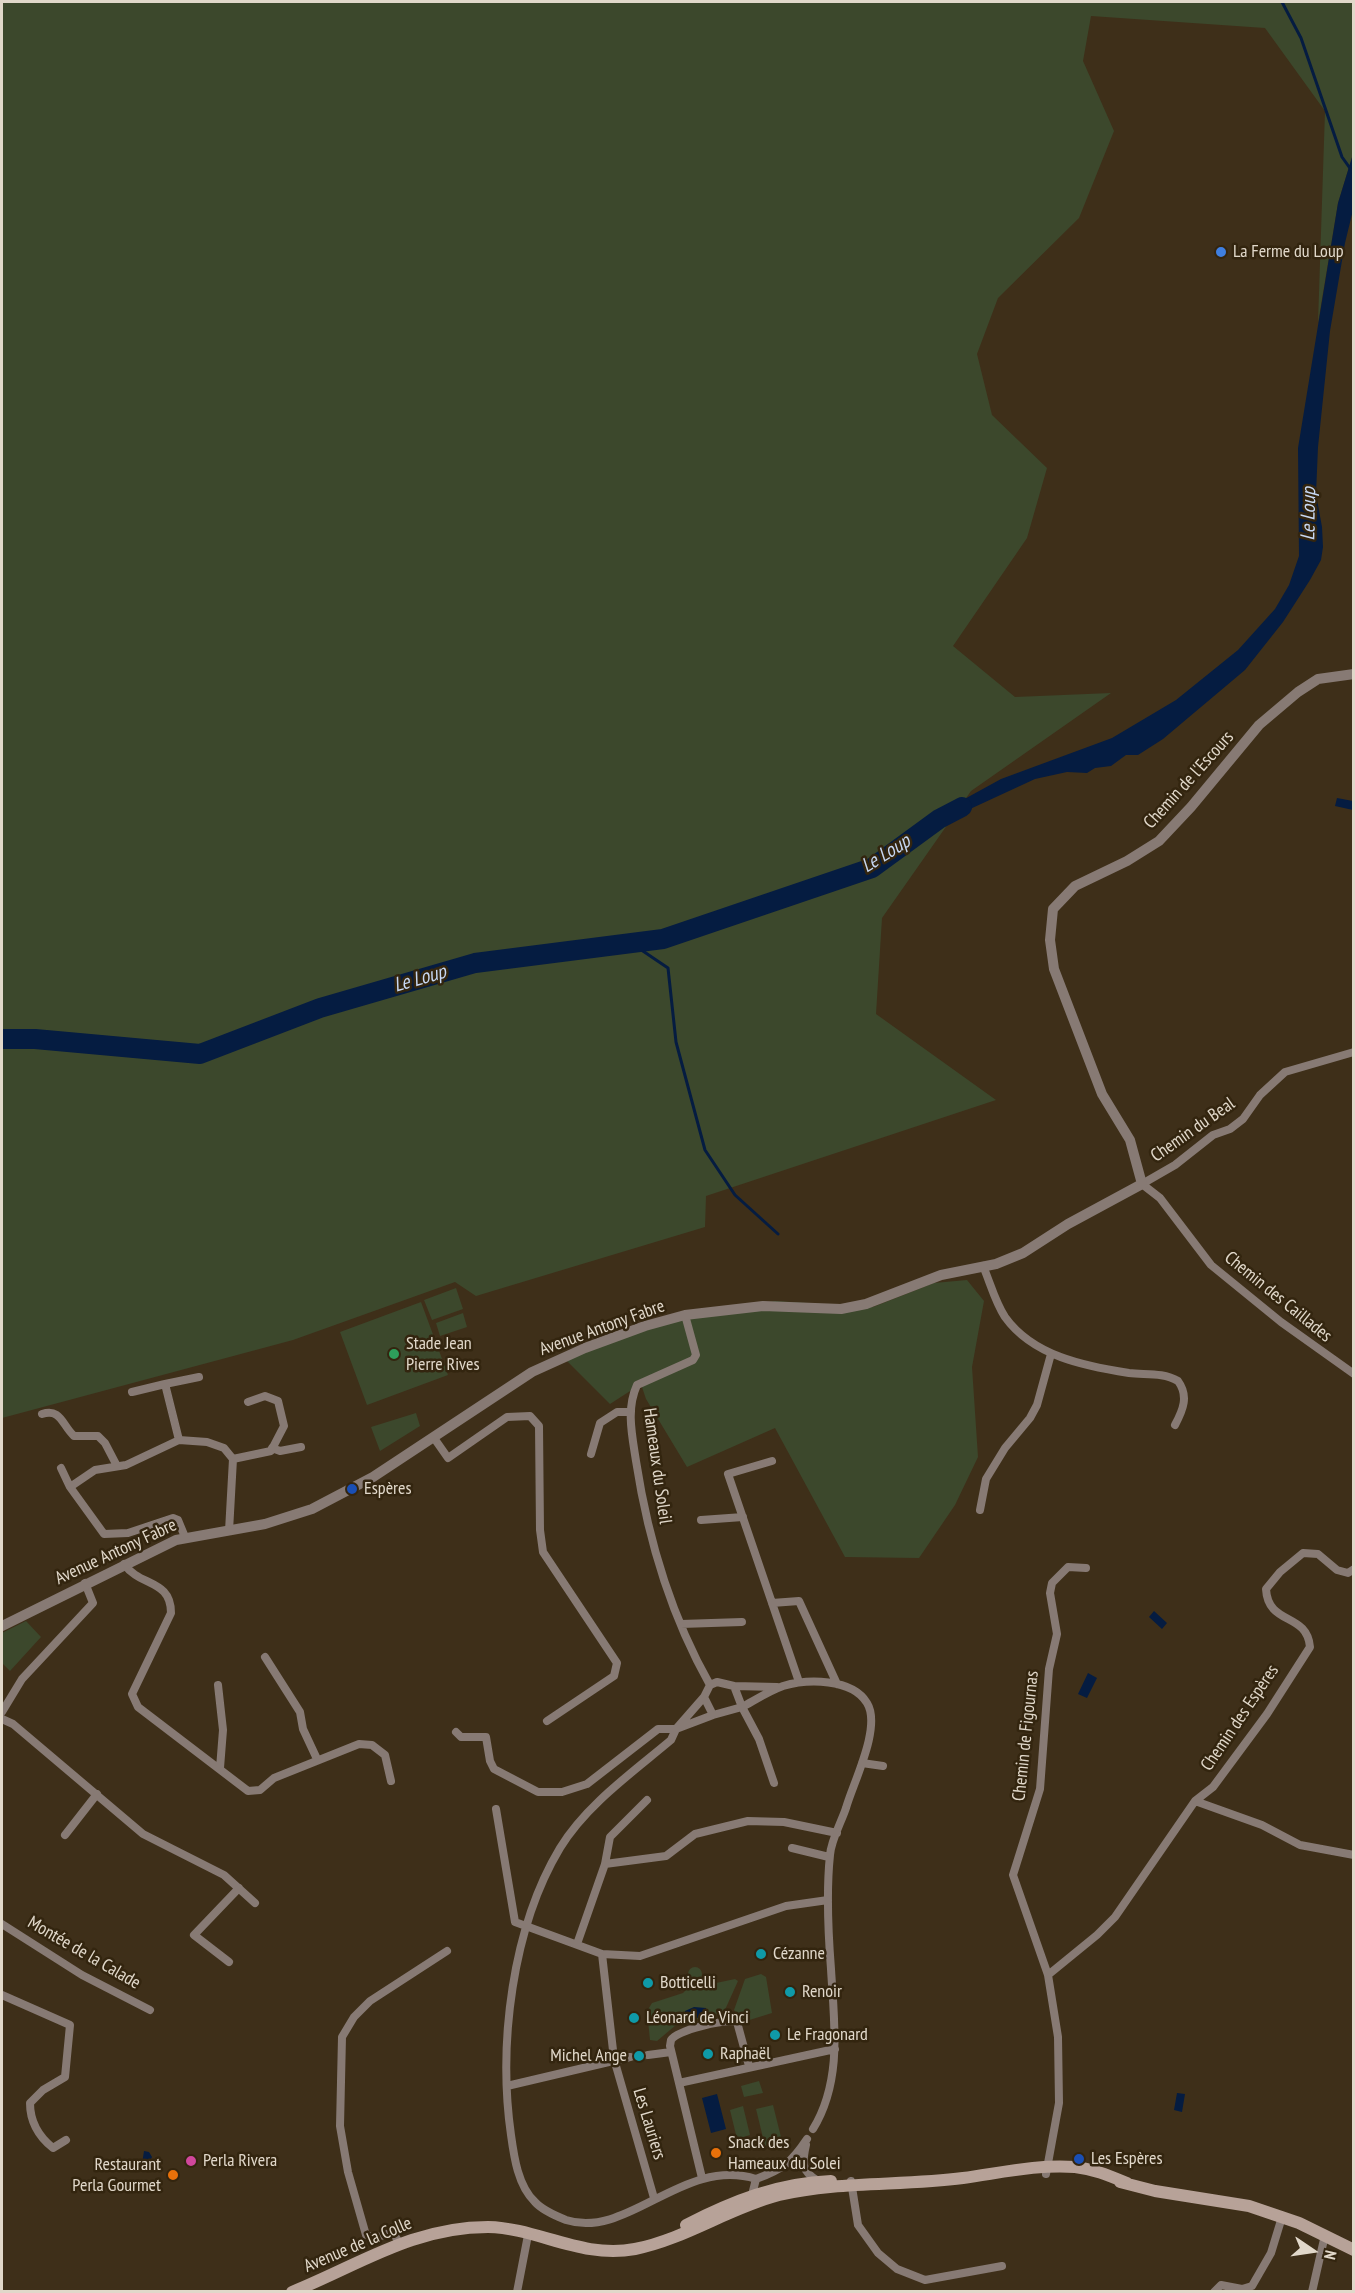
<!DOCTYPE html>
<html>
<head>
<meta charset="utf-8">
<style>
	body { margin:0 }
	#map { position:relative; width:1355px; height:2293px; overflow:hidden; background:#3e2f19; font-family:"PT Sans Narrow",sans-serif }
	canvas { display:block }
	.frame { position:absolute; inset:0; border:3px solid #e1d8ca; pointer-events:none }
	.north { position:absolute; left:1283px; top:2221px; width:60px; height:60px; -webkit-text-stroke:4px #33250f; paint-order:stroke; rotate:103deg; font-size:16px; font-weight:700; line-height:24px; text-align:center; color:#e1d8ca }
	.north::after { content:''; display:block; margin:auto; width:21px; height:27px; background:#e1d8ca; clip-path:polygon(50% 0,100% 100%,50% 72%,0 100%) }
</style>
</head>
<body>
<div id="map">
<canvas width="1355" height="2293"></canvas>
<div class="frame"></div>
<div class="north">N</div>
</div>
<script>
const context = document.querySelector('canvas').getContext('2d');
context.lineJoin = 'round';
function fillPath(path, color) { context.fillStyle = color; context.fill(path, 'evenodd'); }
function strokePath(path, color, width, dash) { context.strokeStyle = color; context.lineWidth = width; context.lineCap = dash ? 'butt' : 'round'; context.setLineDash(dash || []); context.stroke(path); }
function drawText(font, color, halo, rows, align = 'center') {
  context.font = font + ' "PT Sans Narrow",sans-serif'; context.lineWidth = 5; context.setLineDash([]); context.textBaseline = 'middle'; context.strokeStyle = halo; context.fillStyle = color; for (const [text, x, y, turn = 0] of rows) {
    context.save(); context.translate(x, y); context.rotate((+turn || 0) * Math.PI / 180); context.textAlign = isNaN(turn) ? turn : align; if (halo) context.strokeText(text, 0, 0); context.fillText(text, 0, 0); context.restore();
  }
}
fillPath(new Path2D(`
	M2,2H1353V154L1338,203L1318,323L1325,111L1265,28L1091,16L1083,61L1114,131L1079,218L998,298L977,354L992,415L1047,468L1027,538L953,646L1015,697L1111,693L971,791L882,918L876,1014L996,1100L706,1196L705,1227L476,1296L455,1282L293,1340L2,1418Z
	M967,1280L984,1301L972,1367L978,1457L955,1505L919,1558L845,1557L775,1428L687,1467L646,1399L641,1384L610,1404L567,1361L591,1348L668,1322L775,1301L873,1307L934,1283Z
	M456,1288L463,1309L432,1320L424,1300Z
	M421,1302L448,1375L367,1405L340,1332Z
	M463,1313L467,1327L440,1336L436,1323Z
	M416,1413L420,1426L380,1451L371,1427Z
	M26,1621L41,1637L10,1671L2,1663V1633Z
	M688 1974a7 7 0 1 1 14 0a7 7 0 1 1-14 0Z
	M761,1974L766,1977L772,2013L743,2022L734,2010L745,1979Z
	M735,1979L738,1981L724,2012L676,2025L657,2041L650,2040L647,2011L652,2003L683,1993L691,1985L710,1980L716,1983Z
	M759,2081L763,2093L744,2097L741,2086Z
	M773,2105L782,2141L765,2146L756,2109Z
	M743,2106L750,2135L737,2139L730,2110Z`), '#3c482c');
fillPath(new Path2D(`
	M1353,154V210L1345,243L1330,331L1318,447L1316,494L1322,527L1323,547L1321,560L1310,580L1283,622L1245,670L1163,739L1138,755H1126L1111,766L1095,768L1087,773L1067,772L1035,779L942,822L936,815L939,813L1001,779L1112,738L1176,700L1238,650L1275,609L1289,585L1299,556L1298,448L1338,203Z
	M1337,798L1353,801V810L1335,806Z
	M1154,1611L1167,1623L1162,1629L1149,1617Z
	M1088,1673L1097,1678L1087,1698L1078,1694Z
	M694,2007L706,2008V2015L694,2019L685,2017V2011Z
	M1177,2093L1185,2094L1182,2112L1174,2110Z
	M717,2094L726,2129L711,2133L702,2098Z
	M144,2151L149,2152L152,2157L149,2163L151,2172L145,2171L142,2164Z`), '#051c41');
strokePath(new Path2D(`
	M1282,2L1301,38L1342,157L1354,174
	M631,943L668,968L676,1042L705,1150L735,1195L778,1234`), '#051c41', 3);
strokePath(new Path2D(`
	M2,1039H35L200,1054L320,1008L475,963L663,939L872,868L939,819L962,807`), '#051c41', 20);
strokePath(new Path2D(`
	M630,2057L648,2055`), '#564834', 8, [8, 4]);
strokePath(new Path2D(`
	M1354,1052L1285,1072L1260,1095L1243,1119L1230,1129L1213,1135L1175,1165L1142,1184L1160,1198L1211,1265L1281,1322L1354,1374
	M983,1266C990,1282 995,1302 1005,1317C1033,1356 1084,1366 1129,1373C1145,1375 1163,1372 1178,1381C1189,1396 1183,1410 1175,1425
	M685,1315L696,1355L693,1360L637,1385C626,1409 632,1435 636,1461C648,1539 671,1616 710,1685
	M165,1384L199,1377
	M132,1392L165,1384L179,1440
	M42,1414C61,1408 62,1425 74,1436H98L105,1443L117,1466
	M434,1438L448,1458L507,1417L530,1416L539,1426L540,1530L543,1552L617,1663L614,1676L547,1721
	M272,1448L280,1451L301,1447
	M591,1454L600,1423L617,1412H631
	M233,1459L271,1451L284,1426L278,1401L265,1396L248,1402
	M772,1461L728,1474L799,1682
	M61,1468L70,1487
	M980,1510L986,1479L1005,1448L1030,1418L1037,1405L1051,1354
	M701,1520L743,1517
	M185,1537L178,1520L173,1518L128,1533L104,1534L70,1487L95,1470L126,1465L179,1440L207,1442L224,1448L233,1459L229,1531
	M124,1564C140,1587 171,1579 171,1613L132,1694L138,1707L248,1791L260,1790L274,1778L359,1744L372,1745L385,1755L391,1781
	M772,1603L799,1601L837,1684
	M681,1624L742,1622
	M265,1657L300,1712L303,1729L317,1759
	M717,1682L734,1686L742,1707L713,1715L704,1697L710,1685Z
	M218,1685L223,1730L220,1768
	M734,1686L777,1687
	M704,1697L676,1729L671,1740C633,1772 586,1805 560,1848C512,1928 498,2044 511,2135C514,2157 518,2186 535,2202C542,2210 556,2216 566,2220C628,2240 683,2156 756,2179
	M2,1712L22,1679L93,1603L85,1583
	M2,1719L13,1724L143,1834L224,1875L255,1903
	M456,1732L461,1737H486L490,1761L494,1769L538,1792H562L587,1784L658,1729H676L713,1715
	M862,1763L883,1766
	M774,1783L759,1739L742,1707C755,1700 769,1691 783,1686C807,1679 852,1678 867,1703C882,1727 853,1783 846,1808C841,1823 831,1840 830,1855C826,1893 828,1931 831,1969C834,2022 843,2080 813,2129
	M1195,1801L1262,1825L1300,1845L1354,1855
	M496,1809L515,1922L602,1954
	M65,1835L97,1794
	M792,1848L829,1857
	M605,1864L666,1856L695,1834L748,1821L784,1822L837,1833
	M2,1924L82,1975L150,2010
	M577,1944L605,1864L610,1837L647,1800
	M229,1962L194,1935L239,1888
	M1048,1975L1097,1935L1115,1917L1195,1801L1213,1787L1267,1714L1310,1647C1307,1612 1268,1626 1266,1589L1280,1572L1303,1553L1318,1554L1337,1570L1348,1573L1354,1569
	M2,1995L70,2025L65,2077L43,2090L30,2103C30,2122 38,2136 53,2148L66,2140
	M648,2055L671,2052
	M679,2083L835,2049
	M507,2086L630,2057
	M806,2145C802,2163 801,2171 818,2181
	M1046,2174L1059,2103L1058,2037L1048,1975L1013,1875L1040,1789L1049,1669L1057,1634L1050,1593L1052,1583L1068,1567L1086,1568
	M702,2178L670,2046L671,2040C678,2030 724,2019 737,2022L749,2066
	M851,2181L858,2225L878,2253L897,2269L925,2280L1002,2266
	M752,2195L756,2179C783,2169 791,2163 807,2139
	M654,2198L614,2059L602,1954L640,1956L786,1906L828,1900
	M399,2243L393,2232L375,2238L366,2235L348,2172L340,2126L342,2037L354,2017L370,2001L447,1951
	M517,2292L528,2235
	M1214,2292L1221,2285L1242,2289L1252,2286L1271,2253L1282,2217
	M1312,2292L1325,2235`), '#877a74', 8);
strokePath(new Path2D(`
	M2,1626L176,1540L265,1524L312,1509L373,1477L532,1372L585,1348L645,1326L685,1315L763,1306L841,1309L866,1304L941,1275L996,1264L1023,1253L1068,1224L1142,1184L1130,1140L1102,1094L1054,969L1050,940L1053,909L1075,886L1127,861L1159,841L1191,807L1259,725L1298,692L1318,679L1354,674`), '#877a74', 10);
strokePath(new Path2D(`
	M1120,2182L1155,2191L1249,2206L1299,2223L1354,2250
	M686,2225C733,2201 778,2183 831,2181
	M292,2292C359,2265 413,2227 488,2227C538,2228 581,2259 635,2249C685,2239 729,2208 779,2195C837,2181 903,2186 963,2178C1000,2173 1038,2164 1075,2167C1094,2169 1110,2176 1127,2183`), '#b7a298', 12);
for (const [x, y, r, color] of [
	[1221,252,6,"#3f7fe0"],
	[394,1354,6,"#2e9e5b"],
	[352,1489,6,"#1a4fb4"],
	[761,1954,6,"#0f9aa8"],
	[648,1983,6,"#0f9aa8"],
	[790,1992,6,"#0f9aa8"],
	[634,2018,6,"#0f9aa8"],
	[775,2035,6,"#0f9aa8"],
	[708,2054,6,"#0f9aa8"],
	[639,2056,6,"#0f9aa8"],
	[716,2153,6,"#e8710a"],
	[1079,2159,6,"#1a4fb4"],
	[191,2161,6,"#d1479c"],
	[173,2175,6,"#e8710a"]
]) { const dot = new Path2D(); dot.arc(x, y, r, 0, 2 * Math.PI); context.fillStyle = color; context.fill(dot); strokePath(dot, '#33250f', 2); }
drawText('18px', '#e1d8ca', '#33250f', [
	["La Ferme du Loup",1233,252],
	["Stade Jean",406,1344],
	["Pierre Rives",406,1365],
	["Espères",364,1489],
	["Cézanne",773,1954],
	["Botticelli",660,1983],
	["Renoir",802,1992],
	["Léonard de Vinci",646,2018],
	["Le Fragonard",787,2035],
	["Raphaël",720,2054],
	["Michel Ange",627,2056,"right"],
	["Snack des",728,2143],
	["Hameaux du Solei",728,2164],
	["Les Espères",1091,2159],
	["Perla Rivera",203,2161],
	["Restaurant",161,2165,"right"],
	["Perla Gourmet",161,2186,"right"]
], 'left');
drawText('18px', '#e1d8ca', '#33250f', [
	["Chemin de l'Escours",1189,780,-48],
	["Chemin du Beal",1193,1130,-35],
	["Chemin des Caillades",1278,1297,39],
	["Avenue Antony Fabre",602,1328,-20],
	["Hameaux du Soleil",657,1466,82],
	["Avenue Antony Fabre",116,1552,-25],
	["Chemin des Espères",1240,1718,-56],
	["Chemin de Figournas",1026,1736,-84],
	["Montée de la Calade",84,1953,30],
	["Les Lauriers",649,2124,73],
	["Avenue de la Colle",358,2245,-23]
]);
drawText('italic 20px', '#c7d8f4', '#33250f', [
	["Le Loup",1309,514,-89],
	["Le Loup",886,854,-32],
	["Le Loup",420,979,-16]
]);
</script>
</body>
</html>
